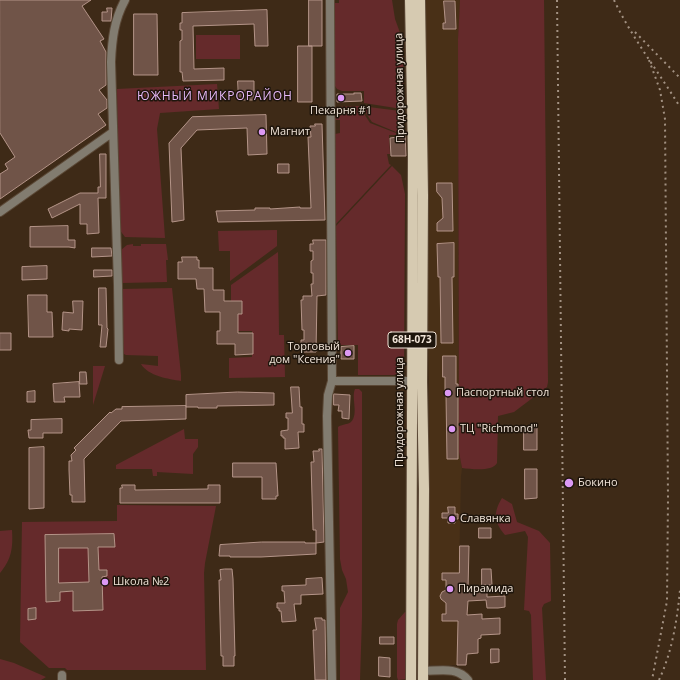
<!DOCTYPE html>
<html>
<head>
<meta charset="utf-8">
<style>
	body { margin:0 }
	canvas { display:block; background:#3e2a17 }
</style>
</head>
<body>
<canvas width="680" height="680"></canvas>
<script>
const context = document.querySelector('canvas').getContext('2d');
context.lineJoin = 'round';
function fillPath(path, color) { context.fillStyle = color; context.fill(path, 'evenodd'); }
function strokePath(path, color, width, dash) { context.strokeStyle = color; context.lineWidth = width; context.lineCap = dash ? 'butt' : 'round'; context.setLineDash(dash || []); context.stroke(path); }
function drawText(font, color, halo, rows, align = 'center') {
  context.font = font + ' "Open Sans",sans-serif'; context.lineWidth = 3; context.setLineDash([]); context.textBaseline = 'middle'; context.strokeStyle = halo; context.fillStyle = color; for (const [text, x, y, turn = 0] of rows) {
    context.save(); context.translate(x, y); context.rotate((+turn || 0) * Math.PI / 180); context.textAlign = isNaN(turn) ? turn : align; if (halo) context.strokeText(text, 0, 0); context.fillText(text, 0, 0); context.restore();
  }
}
fillPath(new Path2D(`
	M423,0H460L458,39V190L459,452L462,468L461,476L457,665H430L429,383Z`), '#493017');
fillPath(new Path2D(`
	M339,0H392L395,19L403,41L404,93C402,98 404,105 402,109L364,103V91H342L337,89L333,83V3H339Z
	M460,0H544L548,382L547,387L514,412L498,416L497,463C492,472 472,469 462,468L459,452L458,39Z
	M196,35H240V59H196Z
	M217,84L219,109L160,113L157,129L165,238L125,237L119,229L117,89Z
	M359,106L370,123L396,133V135H389L390,154H387L389,164L391,165L336,224L335,134L340,133V120H333V117H340V112H333L335,107Z
	M361,106L400,111L403,114L404,126L400,128V131L396,132L372,122Z
	M392,166L401,175L405,194L404,369L400,373L394,375H358V345H338L336,226Z
	M277,230V246L230,281V251H219L218,231Z
	M133,244V246H141V244H166L168,260H166L167,282L121,283V250L127,245Z
	M278,252L279,335H284L285,377L229,378V358L252,357V331H231V285Z
	M172,288L181,375V381C169,379 148,376 141,364L158,366V356L126,355L122,353L121,289Z
	M93,366H105L93,405Z
	M355,389H359L362,392V617L360,680H340V608L348,592L346,579L342,570L340,559L338,427C342,424 347,425 351,422C359,414 351,398 355,389Z
	M184,429L185,439H198V447L193,454V474L157,472V476H153L152,469H116V465Z
	M502,498L512,504L517,522L539,531L550,543L551,601L544,604L542,608L546,680H533L531,615L529,611L524,610L528,537L525,531L505,535C494,522 493,513 502,498Z
	M117,505L216,506L205,563L204,573L206,670H67L65,668H49L20,642L22,522L117,521Z
	M12,530C13,547 12,559 0,573V531Z
	M405,612H406L407,679L398,680L397,677V624L398,620Z
	M0,659L14,663L46,677L41,680H0Z`), '#652a2b');
const building = new Path2D(`
	M0,0H91L82,6L104,39L100,41L106,52V85L99,90L107,100V108L98,114L106,125L0,199V174L8,169L5,164L15,157L0,133Z
	M309,0H322V46H309Z
	M444,1H455L456,29H443V23H445Z
	M107,8H112L111,21H102V12H107Z
	M267,10L268,46H255L254,24L193,26L194,69L224,68V80L183,81L182,72H180V41L182,40V30H180V23H182V13Z
	M134,14H157L158,75H134Z
	M298,46H312V102H298Z
	M238,81H254V100H239Z
	M354,93H361L362,101L337,102V94H354Z
	M266,115L267,154L248,155L247,128L197,130L181,148L184,220L172,222L169,143L192,117Z
	M315,124H322L325,220L218,222L216,211L255,210V208H270V209L300,207V208H311L308,137H311L310,126H315Z
	M398,132H405L406,156H391L390,138L398,137Z
	M100,154H106V198H98L99,233L87,234V224H80V204L52,218L48,209L80,193H98V187H100Z
	M278,164H289V173H278Z
	M437,183H452L453,231H437V223L443,218L442,198L437,192Z
	M68,226V240H75V248L69,247H30V227Z
	M313,240H326V295L317,296L316,352H304V347H301V340H304V330H302L301,300H303V296H312L311,284H313V273H311V261L313,260V251H310V244H313Z
	M454,243V277H452L453,343H441L440,277H438L437,244Z
	M92,248H111L112,256L92,257Z
	M182,257H197V260H199V268H213V290H224V301H242V314H238V333H253V354L235,355V344H217V331H220V312H205L204,289H197L196,279H178V262H182Z
	M47,266V279L22,280V267Z
	M94,270H112V276L94,277Z
	M99,288H106L107,328L108,329L106,347H100L102,325H99Z
	M28,295H47V312H52L53,337H29Z
	M73,301H83L82,330L69,329V331L62,330L63,312L73,313Z
	M0,333H11V350H0Z
	M354,346V359H341V347Z
	M443,356H456V384H458V459H447L446,395H445V377H443Z
	M80,372H86L87,384H80Z
	M79,382L80,397H64L65,402H54L53,384Z
	M291,387H299L300,407H302V424H304V432H298L299,448L285,449V438H283V436H281V431L288,430V418H286V413H292Z
	M35,391V402H27V392Z
	M238,392L274,393V405L217,406V408H198V407H186V395Z
	M334,394L350,395L349,419L342,418V411H338L339,405H334Z
	M186,406V419L121,421L84,459L85,502H72V495H70L69,470V461H72L71,455L76,450L74,448L110,412L111,413L116,409H122V407Z
	M62,419V433H43V438H29L28,430H31V420Z
	M524,427H537V450H524Z
	M44,447V508L29,509V448Z
	M319,449H322L324,542L316,543V530H313L311,462H314L313,451H319Z
	M233,463H276L278,496H276V499H262V477H233Z
	M525,469H537V498L525,499Z
	M122,485H135V490L208,489V485H220V503H120V488H122Z
	M448,507H455V514H458V519H455V523H448V518H442V513H448Z
	M479,528H491V538H479Z
	M114,534L115,547H98L99,570H107V576L102,577L103,610L73,611V591L60,592V601L46,602L45,535ZM59,548H88L89,582L59,583Z
	M262,542H305V543H316V554L261,557H230V556H219L220,545Z
	M460,546H469L468,590L487,589V597L505,596V607L498,608H487L486,600L468,601L467,615L482,614V619L500,618V634L481,635V638L478,639V653L467,654L466,665H457L458,621H442V614H446V603L441,599L440,596L442,592L446,590V580H442V573H459Z
	M225,569H232L233,579L235,656H234V666H223V656H221L219,580H221L220,570Z
	M482,569H491L492,585H482Z
	M322,578L323,594L301,595V604H294L296,621L282,622L281,611H279V608H277V603H285L284,591H282V586L306,585V579Z
	M36,608V619L28,620V609Z
	M315,618H322V620H325L326,680H315L313,630H316Z
	M380,637H394V644H380Z
	M491,649H499V662L491,663Z
	M379,657L390,658V677L379,676Z`);
fillPath(building, '#705448');
strokePath(building, '#b49488', 1);
const minor = new Path2D(`
	M330,0L332,381L328,395L327,416L332,680
	M0,212L113,132
	M119,360L118,285L111,62C112,40 114,20 125,0
	M332,381H412
	M423,671C439,671 457,666 468,680
	M62,675V680`);
const major = new Path2D(`
	M410,0L413,155L411,680
	M420,0L423,195L422,382L424,489L423,680`);
strokePath(minor, '#5b4836', 10);
strokePath(major, '#5b4836', 12);
strokePath(minor, '#827c70', 8);
strokePath(major, '#d6cab1', 10);
strokePath(new Path2D(`
	M557,0L565,680
	M614,0C632,38 658,71 680,107
	M635,32L680,78
	M649,60L660,90L665,119L668,499L667,601L652,680
	M659,680C672,652 677,621 680,590`), '#a29182', 2, [2, 4]);
for (const [x, y, r, color] of [
	[341,98,4,"#dc99f4"],
	[262,132,4,"#dc99f4"],
	[348,353,4,"#dc99f4"],
	[448,393,4,"#dc99f4"],
	[452,429,4,"#dc99f4"],
	[569,483,5,"#dc99f4"],
	[452,519,4,"#dc99f4"],
	[105,582,4,"#dc99f4"],
	[450,589,4,"#dc99f4"]
]) { const dot = new Path2D(); dot.arc(x, y, r, 0, 2 * Math.PI); context.fillStyle = color; context.fill(dot); strokePath(dot, '#1e150c', 1.5); }
for (const [x, y, w] of [
	[412,340,48]
]) { const box = new Path2D(); box.roundRect(x - w / 2, y - 8, w, 16, 3); context.fillStyle = '#1e150c'; context.fill(box); strokePath(box, '#f1e4d8', 1); }
drawText('bold 10px', '#f1e4d8', null, [
	["68Н-073",412,340]
]);
drawText('11px', '#f1e4d8', '#1e150c', [
	["Придорожная улица",400,88,-91],
	["Придорожная улица",400,412,-90]
]);
drawText('11px', '#f1e4d8', '#1e150c', [
	["Пекарня #1",341,111,"center"],
	["Магнит",270,132],
	["Торговый",340,347,"right"],
	["дом \"Ксения\"",340,360,"right"],
	["Паспортный стол",456,393],
	["ТЦ \"Richmond\"",460,429],
	["Бокино",578,483],
	["Славянка",460,519],
	["Школа №2",113,582],
	["Пирамида",458,589]
], 'left');
context.letterSpacing = '1px';
drawText('12px', '#e6b8f8', '#1e150c', [
	["ЮЖНЫЙ МИКРОРАЙОН",215,97]
]);
context.letterSpacing = '0px';
</script>
</body>
</html>
